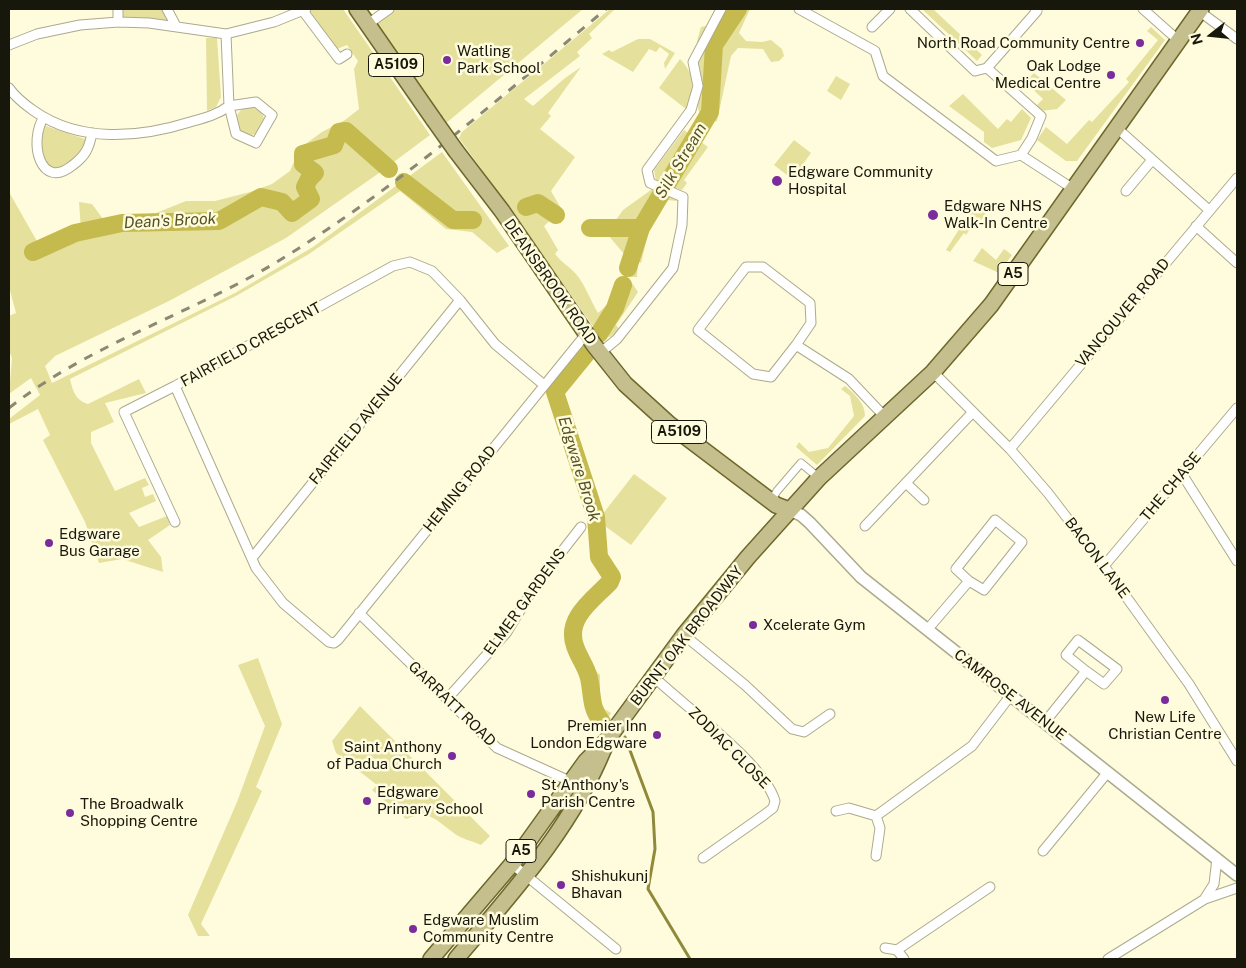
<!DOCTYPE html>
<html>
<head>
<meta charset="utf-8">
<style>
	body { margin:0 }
	#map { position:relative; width:1246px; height:968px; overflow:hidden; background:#fffcdd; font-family:"Public Sans",sans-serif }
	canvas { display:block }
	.frame { position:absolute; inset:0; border:10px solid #18170c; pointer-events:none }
	.north { position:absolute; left:1186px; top:10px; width:50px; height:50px; -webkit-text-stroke:4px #fffcdd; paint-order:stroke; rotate:254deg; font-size:14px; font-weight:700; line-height:20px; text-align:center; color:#18170c }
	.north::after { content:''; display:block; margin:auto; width:18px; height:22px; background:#18170c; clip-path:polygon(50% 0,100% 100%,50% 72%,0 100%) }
</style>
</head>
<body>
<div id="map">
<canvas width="1246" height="968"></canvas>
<div class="frame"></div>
<div class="north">N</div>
</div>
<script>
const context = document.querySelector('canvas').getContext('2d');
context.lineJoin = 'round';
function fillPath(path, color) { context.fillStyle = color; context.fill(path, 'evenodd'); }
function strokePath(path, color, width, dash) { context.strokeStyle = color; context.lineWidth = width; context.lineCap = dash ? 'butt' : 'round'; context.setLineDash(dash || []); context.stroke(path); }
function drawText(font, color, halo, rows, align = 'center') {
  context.font = font + ' "Public Sans",sans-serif'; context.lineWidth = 5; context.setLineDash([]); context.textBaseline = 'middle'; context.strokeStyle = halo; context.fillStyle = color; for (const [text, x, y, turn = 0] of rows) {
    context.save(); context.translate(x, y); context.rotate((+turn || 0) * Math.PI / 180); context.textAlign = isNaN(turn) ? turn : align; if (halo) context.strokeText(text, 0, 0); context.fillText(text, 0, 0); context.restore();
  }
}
fillPath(new Path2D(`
	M123,9H164L171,21L122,17Z
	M313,9H343L430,135L379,173L286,238L169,301L55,356L45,366L52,383L235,293L313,247L442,152L509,246L497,253L472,232L446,229L400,191L309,254L236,296L70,379C73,391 75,400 88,404L139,379L146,393L105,403L114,422L91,432V443L115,491L145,478L149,485L142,488L145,497L153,494L156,501L129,513L139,527L167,516L170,525L148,540L161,557L163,572L122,559L99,563L85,522L43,440L50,435L38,409L9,424V419L40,395L31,378L9,394L12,358L9,351V316L16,313L9,287V192L38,243L81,230L79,202L92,204L103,219L156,213L186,201H215L250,192L272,184L290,171L300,148L322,132L345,120L359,109L354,69L358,61L347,45L337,49L310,11Z
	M389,9H583L439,129L368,24Z
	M610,9H615L589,34L592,38L577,52L580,56L524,99L533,106L565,78L581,67L548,113L551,116L540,129L575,157L551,191L562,210L544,226L558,250L555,254C561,262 570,267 576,274C586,286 590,300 598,313L615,298L619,284L632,283L638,292L616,325L620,330L610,337L600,336L459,138L462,132Z
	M719,9H750L739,33L746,41L762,42L771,40L782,49L784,56L779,61L771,62L763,49L738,48L731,56L717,121L713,122L699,112L698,108L697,41L701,27L710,25Z
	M922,9H933L982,55L977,61Z
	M1151,27L1165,40L1077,161H1066L1037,140L1046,127L1067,144L1089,120L1092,122L1129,82L1126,79L1158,40L1147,31Z
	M206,38H217L221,97L216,107L207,111Z
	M638,39H650L675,53L665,69L664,63L669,54L660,47L656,52L649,49L633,72L602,54L609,50L612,52Z
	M680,59C696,75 694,90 686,109L659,88Z
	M1034,73L1066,100L1057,109L1041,111L1036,106L1043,99L1025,82Z
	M836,76L850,84L841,100L827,91Z
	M963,94L998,129L1007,119L1011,122L1022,109L1031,118L1021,140L992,148L984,142V132L949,106Z
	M236 121a14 14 0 1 1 28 0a14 14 0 1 1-28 0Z
	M43,125L88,140L82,155L57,171L47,166L39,139Z
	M684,130L708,147L684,180L687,183L682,190L656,181L654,170Z
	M794,140L811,153L792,179L774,165Z
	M655,187L669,193L678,201L666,200L657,218H652L641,263L638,262L637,277H630L622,264L624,254L608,235L586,230L588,226L599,223L613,224L623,210Z
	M975,204L987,211L980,222L976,220L966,235L964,233L950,252L946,250Z
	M982,248L996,260L1004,249L1012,255L999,273L973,261Z
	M845,386C854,393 865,403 865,416L817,465L796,447L799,442L809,452L828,448L854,416L850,396L841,389Z
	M553,387L598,520L634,474L667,498L631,545L598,521L604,554L615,573L616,582L579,627C581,651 582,659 600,675V689L595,695L598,705L611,713L601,728L595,719L581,669L572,653L569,626L610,577L597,563L590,510L586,493L569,457L551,390Z
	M258,658L282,724L256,787L262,791L201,924L210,936H198L188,915L237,802L265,726L238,665Z
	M360,706L490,836L481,845C472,841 462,839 455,834C436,820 430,809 406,819L372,790L377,785L336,753L332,741Z`), '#e6e09d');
strokePath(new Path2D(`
	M625,737L653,812L655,849L648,889L690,959`), '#90893a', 3);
strokePath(new Path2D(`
	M404,182L453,220H473
	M526,207L538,203L556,215
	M590,228H641
	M33,252L75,233L122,223L219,221L261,197L282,202L292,213L311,199L305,187L309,179L315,173L303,164V154L334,145L339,132L346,131L389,169
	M628,268L641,228L710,112L714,45L738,9
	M599,334L615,308L623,285
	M586,354L555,392L596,517L599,557L612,577L610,582C593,600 565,618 575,646C579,658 586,666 589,678C593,696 590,708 602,722`), '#c4ba4e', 18);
const pedestrian = new Path2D(`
	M771,501L777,491L801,463L819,478`);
const minor = new Path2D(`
	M167,9L176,26
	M799,9L875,51L883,76L996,161L1021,155L1075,190
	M910,9L975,71L987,68L1041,116L1032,138L1021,155
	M1143,9L1179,41
	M303,11L339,59L347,54
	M1199,11L1237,39
	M118,22V9
	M368,24L389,9
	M872,27L890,9
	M9,45L37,34L80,25L118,22L149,23L226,34L274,22L306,9
	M987,68L1037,11L1035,9
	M9,88C16,98 24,104 34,111C80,143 139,138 190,122C204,118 217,115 229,106L226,34
	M256,102L272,115L256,143L236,134L229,106Z
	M44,117C28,141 40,192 73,165C85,156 89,149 92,133
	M1118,129L1209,210
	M1126,191L1152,160
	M1196,226L1237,263
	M796,345L811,323L810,303L763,267H746L698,330L753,374L771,377L796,345L849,379L885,417
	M600,353L617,339L673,268L682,225L683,197L650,183L647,170L691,110L698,86L693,62L721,9
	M933,372L1010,449L1048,493L1104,566L1189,684L1237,761
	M544,385L495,344L460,300L432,271L410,262L393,266L175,386L256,568L283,603L329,642L334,643L338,640L586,334
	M1010,449L1237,178
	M1182,474L1237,561
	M906,483L924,500
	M175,522L124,412L175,386
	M865,526L972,413
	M252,558L460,300
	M1104,566L1237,408
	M359,613L497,748L574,783
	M927,630L969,581L984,590L1022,542L995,520L956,569L969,581
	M684,635L745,685L792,729L804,732L830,714
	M654,677C684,706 764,763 775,801L773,808L764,815L703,858
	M447,699L507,632L535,586L581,527
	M1045,722L1086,671L1104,684L1117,669L1078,640L1066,655L1086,671
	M836,811L849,808L876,816L880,828L876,856
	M876,816L972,746L1011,695
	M1043,851L1108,772
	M512,864L616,949
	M1205,898L1214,884L1217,858
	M885,948L897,950
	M904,959L897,950L990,887
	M1108,959L1205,899L1237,888`);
const tertiary = new Path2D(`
	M789,510L801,515L810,523L861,577L1237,875`);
const primary = new Path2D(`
	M357,9L434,120
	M456,151L502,211L594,345L625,384L669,424L776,505L789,510
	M431,959L512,864L586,761L607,740L684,635L748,557L819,478L933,372L991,305L1201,9
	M456,959C511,894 571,829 604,748`);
strokePath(pedestrian, '#acaa8c', 9);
strokePath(minor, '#acaa8c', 11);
strokePath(tertiary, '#acaa8c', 14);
strokePath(primary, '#6e682d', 18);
strokePath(pedestrian, '#fff', 7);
strokePath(minor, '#fff', 9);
strokePath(tertiary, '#fff', 11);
strokePath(primary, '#c4bf8c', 15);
strokePath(new Path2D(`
	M9,408C91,343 192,314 280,260C397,188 501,97 606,9`), '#8b8974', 3, [9, 9]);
const primaryBridge = new Path2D(`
	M434,120L456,151`);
strokePath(primaryBridge, '#6e682d', 18, []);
strokePath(primaryBridge, '#c4bf8c', 15);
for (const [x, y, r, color] of [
	[1140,43,5,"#7a2b9c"],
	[447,60,5,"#7a2b9c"],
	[1111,75,5,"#7a2b9c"],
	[777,181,6,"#7a2b9c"],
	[933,215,6,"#7a2b9c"],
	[49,543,5,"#7a2b9c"],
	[753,625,5,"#7a2b9c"],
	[1165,700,5,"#7a2b9c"],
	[657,735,5,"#7a2b9c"],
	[452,756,5,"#7a2b9c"],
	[531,794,5,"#7a2b9c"],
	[367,801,5,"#7a2b9c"],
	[70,813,5,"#7a2b9c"],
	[561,885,5,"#7a2b9c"],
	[413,929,5,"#7a2b9c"]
]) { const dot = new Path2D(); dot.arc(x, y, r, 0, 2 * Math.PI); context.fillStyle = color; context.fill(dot); strokePath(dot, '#fffcdd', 2); }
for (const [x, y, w] of [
	[396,65,55],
	[1013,274,30],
	[679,432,55],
	[521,851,30]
]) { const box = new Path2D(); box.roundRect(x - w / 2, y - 11.5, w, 23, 4); context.fillStyle = '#fffcdd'; context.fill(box); strokePath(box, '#18170c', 1); }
drawText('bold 14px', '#18170c', null, [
	["A5109",396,65],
	["A5",1013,274],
	["A5109",679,432],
	["A5",521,851]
]);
drawText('15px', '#18170c', '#fffcdd', [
	["North Road Community Centre",1130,43,"right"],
	["Watling",457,51],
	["Park School",457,68],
	["Oak Lodge",1101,66,"right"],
	["Medical Centre",1101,83,"right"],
	["Edgware Community",788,172],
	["Hospital",788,189],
	["Edgware NHS",944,206],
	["Walk-In Centre",944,223],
	["Edgware",59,534],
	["Bus Garage",59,551],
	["Xcelerate Gym",763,625],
	["New Life",1165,717,"center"],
	["Christian Centre",1165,734,"center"],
	["Premier Inn",647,726,"right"],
	["London Edgware",647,743,"right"],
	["Saint Anthony",442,747,"right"],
	["of Padua Church",442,764,"right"],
	["St Anthony's",541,785],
	["Parish Centre",541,802],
	["Edgware",377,792],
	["Primary School",377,809],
	["The Broadwalk",80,804],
	["Shopping Centre",80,821],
	["Shishukunj",571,876],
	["Bhavan",571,893],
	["Edgware Muslim",423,920],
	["Community Centre",423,937]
], 'left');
drawText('15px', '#18170c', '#fffcdd', [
	["DEANSBROOK ROAD",550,282,55],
	["VANCOUVER ROAD",1123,313,-50],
	["FAIRFIELD CRESCENT",251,345,-29],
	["FAIRFIELD AVENUE",356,429,-51],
	["THE CHASE",1171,487,-50],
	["HEMING ROAD",460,489,-51],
	["BACON LANE",1097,558,53],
	["ELMER GARDENS",525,602,-54],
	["BURNT OAK BROADWAY",687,636,-52],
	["CAMROSE AVENUE",1010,695,38],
	["GARRATT ROAD",452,704,44],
	["ZODIAC CLOSE",729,748,45]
]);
drawText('italic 16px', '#565226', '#fffcdd', [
	["Silk Stream",681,161,-59],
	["Dean's Brook",170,221,-3],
	["Edgware Brook",579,469,73]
]);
</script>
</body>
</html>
